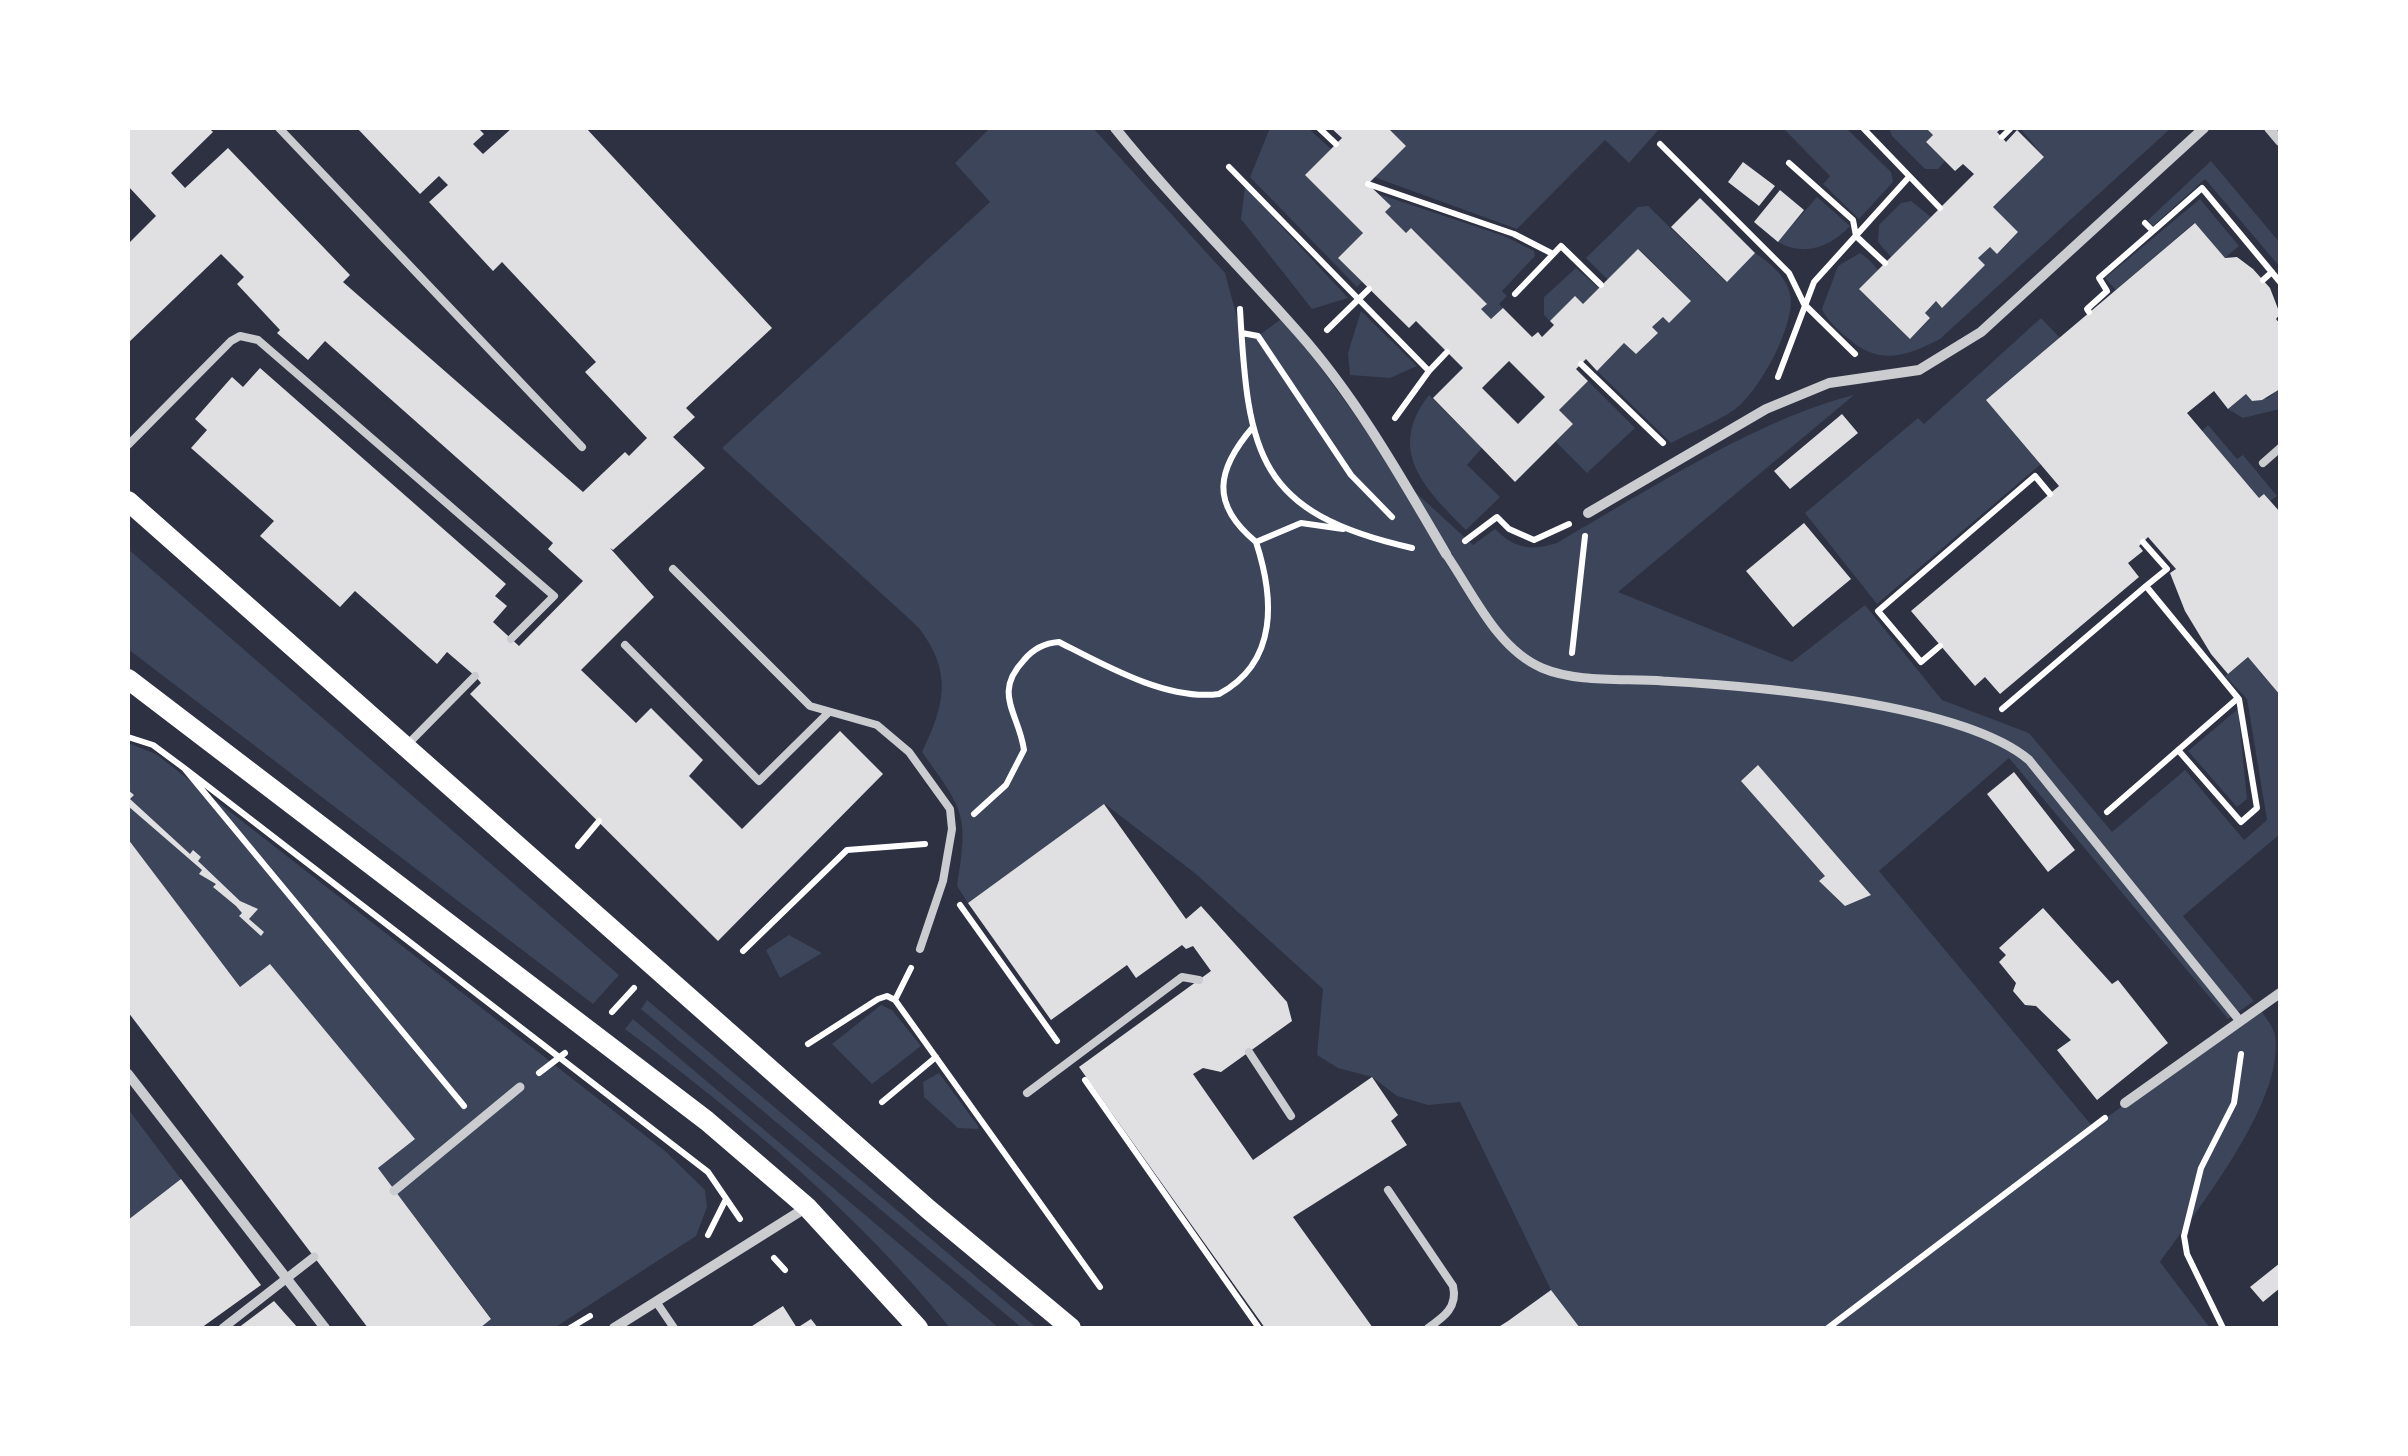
<!DOCTYPE html>
<html>
<head>
<meta charset="utf-8">
<style>
	body { margin:0 }
	#map { position:relative; width:2408px; height:1456px; overflow:hidden; background:#2d3142; font-family:Quicksand,sans-serif }
	canvas { display:block }
	.frame { position:absolute; inset:0; border:130px solid #fff; pointer-events:none }
</style>
</head>
<body>
<div id="map">
<canvas width="2408" height="1456"></canvas>
<div class="frame"></div>
</div>
<script>
const context = document.querySelector('canvas').getContext('2d');
context.lineJoin = 'round';
function fillPath(path, color) { context.fillStyle = color; context.fill(path, 'evenodd'); }
function strokePath(path, color, width, dash) { context.strokeStyle = color; context.lineWidth = width; context.lineCap = dash ? 'butt' : 'round'; context.setLineDash(dash || []); context.stroke(path); }
fillPath(new Path2D(`
	M990,128H1093L1225,273L1241,332L1258,336L1284,317L1402,480L1473,545L1495,529C1515,549 1531,551 1557,543C1643,493 1760,418 1854,395L1618,592L1792,662L1865,605L1942,700L2029,733L2112,832L2185,770L2244,840L2267,820L2247,699L2225,676L2248,657L2280,695V834L2183,916L2254,1001L2228,1019L2009,758L1879,871L2093,1127L2260,1009C2265,1017 2274,1027 2275,1036C2285,1101 2197,1210 2160,1262L2210,1328H1580L1551,1290L1460,1102L1428,1105L1397,1096L1372,1077L1338,1068L1317,1055L1323,989L1196,874L1105,804L968,903L957,886C969,814 964,811 922,752C945,704 953,672 918,627L722,448L990,202L955,163Z
	M1270,128H1308L1331,149L1305,175L1363,233L1338,258L1362,282L1357,287L1250,177Z
	M1388,128H1660L1629,163L1605,140L1517,229L1374,177L1406,146Z
	M1783,128H1846L1891,172L1893,182L1859,219L1823,184L1830,176Z
	M1889,128H1926L1933,135L1926,143L1945,161L1938,169H1925L1892,136Z
	M2020,128H2171L1940,339C1907,356 1879,366 1849,339C1838,330 1828,322 1822,309L1838,266L1860,253C1889,271 1895,311 1911,338L1930,319L1925,313L1936,301L1941,307L1984,265L1978,258L1990,247L1997,254L2018,232L1993,207L2044,157Z
	M2211,161L2280,243V267L2205,179L2153,226L2148,220Z
	M1245,187L1348,298L1312,309L1241,219Z
	M1379,194L1504,236L1534,251L1535,256L1502,291L1507,296L1499,304L1503,308L1491,319L1481,309L1486,303L1412,228L1406,233L1385,212L1390,206Z
	M1817,197L1850,226C1831,247 1804,257 1778,242Z
	M2200,199L2239,246L2225,258L2194,223L2116,290L2105,278Z
	M1911,201L1931,217L1891,257L1878,242L1879,225L1901,203Z
	M1648,206L1726,282L1755,253C1770,263 1786,276 1790,294C1797,323 1758,394 1734,410C1715,423 1691,432 1671,443L1597,371L1624,343L1636,354L1657,333L1652,327L1663,317L1669,323L1691,301L1639,249L1608,280L1586,258L1638,207Z
	M1576,268L1599,288L1583,304L1550,321L1544,315V297Z
	M1361,311L1417,366L1390,378L1350,375L1348,353Z
	M2041,318L2060,338L2041,464L1877,604L1805,513L1918,418L1924,424Z
	M1588,381L1635,428L1587,473L1556,442L1573,424L1559,410Z
	M2280,389V409L2243,418L2228,409L2246,394L2252,401L2268,398Z
	M1429,395L1482,448L1467,465L1500,497L1466,530C1426,490 1385,451 1429,395Z
	M2208,425L2237,459L2243,455L2277,496L2270,501L2265,494L2259,498L2202,431Z
	M128,549L619,975L593,1004L128,649Z
	M2238,709L2247,799L2237,807L2188,751Z
	M128,743L156,754L665,1151L705,1190L707,1207L696,1236L554,1328H480L491,1318L378,1168L414,1139L270,965L240,987L128,839Z
	M789,935L822,953L780,978L766,950Z
	M647,1000L1037,1328H1022L641,1009Z
	M881,1005L892,1010L921,1046L872,1084L832,1044Z
	M633,1019L999,1328H950C857,1212 743,1118 625,1029Z
	M939,1073L978,1126V1129L958,1128L924,1097L923,1082Z
	M128,1109L181,1179L128,1220Z`), '#3c4559');
fillPath(new Path2D(`
	M128,128H209L213,132L171,173L185,188L228,148L350,275L343,282L583,492L625,452L629,456L647,438L585,372L596,362L502,262L493,271L429,202L448,185L439,176L420,194L357,128H478L484,134L473,144L483,154L512,128H586L772,328L686,408L695,417L673,437L705,468L613,550L610,548L654,597L581,670L636,723L651,708L703,760L689,776L742,829L840,731L883,774L718,941L470,694L481,683L475,676L447,652L437,664L355,591L340,607L260,536L274,521L191,448L207,430L195,419L232,377L243,387L260,368L506,584L495,596L507,606L493,622L519,646L583,581L548,549L553,543L325,341L308,360L277,333L280,330L237,284L244,277L221,254L128,343V244L156,216L128,186Z
	M1331,128H1388L1406,146L1368,184L1391,206L1385,212L1406,233L1411,228L1487,304L1481,309L1491,319L1503,308L1532,337L1538,332L1542,337L1554,325L1550,321L1575,296L1583,304L1638,249L1691,301L1669,323L1663,317L1652,327L1658,333L1636,354L1624,343L1597,371L1586,359L1576,369L1588,381L1559,410L1573,424L1515,482L1433,398L1463,368L1416,321L1409,328L1338,258L1363,233L1305,175L1342,138ZM1509,361L1545,397L1518,424L1482,388Z
	M1926,128H2002L1997,132L2006,142L2017,130L2044,157L1993,207L2018,232L1997,254L1990,247L1978,258L1985,265L1942,308L1936,301L1925,313L1930,318L1910,339L1859,289L1974,174L1963,164L1955,171L1926,142L1933,135Z
	M1743,162L1775,186L1759,206L1728,182Z
	M1780,190L1804,210L1778,242L1754,222Z
	M1700,198L1755,253L1727,282L1671,227Z
	M2195,223L2225,258L2237,257L2253,269L2270,288L2280,314L2276,319L2280,324V389L2262,400L2252,401L2246,394L2228,409L2214,391L2187,413L2259,498L2264,494L2280,512V695L2248,657L2228,674L2211,654L2185,611L2170,573L2176,569L2148,537L2139,546L2143,551L2128,563L2139,577L2000,694L1985,677L1975,686L1911,611L2059,486L1986,400Z
	M1842,414L1858,433L1790,489L1774,471Z
	M1804,523L1851,579L1793,627L1746,571Z
	M1758,765L1842,862L1871,895L1845,906L1819,881L1825,876L1741,781Z
	M2014,772L2075,850L2048,872L1987,794Z
	M128,790L134,795L130,799L190,854L193,850L201,857L198,861L240,901L258,909L249,919L264,932L261,936L239,916L242,913L236,906L213,887L216,884L199,874L202,870L128,806Z
	M1104,804L1186,919L1201,906L1287,1002L1292,1021L1221,1072L1203,1068L1193,1074L1253,1160L1372,1077L1398,1115L1391,1121L1407,1145L1293,1217L1373,1328H1265L1079,1067L1211,971L1193,946L1186,949L1182,945L1136,978L1127,965L1051,1020L968,903Z
	M128,839L240,987L270,964L415,1139L378,1168L491,1319L480,1328H368L128,1012Z
	M2043,908L2112,984L2118,980L2168,1043L2097,1100L2057,1050L2071,1040L2036,1006L2025,1005L2013,991L2016,983L1999,962L2006,955L1999,948Z
	M181,1179L261,1285L201,1328H128V1220Z
	M2280,1263V1288L2263,1302L2250,1287Z
	M1551,1290L1580,1328H1497L1508,1321Z
	M274,1301L298,1328H238Z
	M783,1306L797,1328L811,1319L818,1328H749Z`), '#e0e0e3');
strokePath(new Path2D(`
	M1319,128L1336,144
	M1863,128L1940,208
	M2002,137L2011,128
	M1660,144L1789,273L1804,304L1855,354
	M1789,163L1853,220L1856,236L1885,263
	M1229,167L1429,371L1395,418
	M1368,184L1514,234L1553,254
	M2145,223L2153,231L2202,188L2280,282
	M2263,280L2272,272
	M1515,294L1561,246L1601,285
	M1240,309C1248,455 1257,513 1412,548
	M2089,312L2087,309L2107,291L2099,278L2153,231
	M1327,330L1369,289
	M1242,333L1258,336L1351,475L1392,517
	M1581,364L1663,443
	M1429,371L1447,352
	M1778,377L1814,282L1909,177
	M1253,427C1216,470 1210,504 1256,542
	M1465,541L1497,517L1509,529L1534,540L1569,524
	M2143,542L2167,569L2146,586
	M1940,646L1921,662L1878,611L2035,476L2050,494
	M1572,653L1585,536
	M2002,709L2146,586L2238,698L2107,812
	M128,737L153,745L184,768L464,1106
	M2178,750L2241,822L2257,808L2239,699
	M184,768L708,1172L740,1219
	M974,814L1006,785L1024,750C1019,713 992,694 1024,660C1033,649 1045,643 1059,642C1104,665 1167,701 1219,694C1279,662 1274,597 1256,542L1301,523L1343,529
	M578,846L599,821
	M960,905L1057,1041
	M743,951L847,850L925,844
	M911,968L895,1000L1100,1287
	M612,1012L634,988
	M808,1044L878,999L887,996L895,1000
	M539,1073L565,1053
	M1085,1080L1259,1328
	M882,1102L936,1057
	M708,1235L725,1201
	M774,1258L785,1270
	M570,1328L590,1316
	M1828,1328L2105,1118
	M2223,1328L2187,1254L2184,1236L2201,1168L2234,1103L2241,1054`), '#fff', 6);
strokePath(new Path2D(`
	M279,128L582,447
	M128,445L231,341L240,336L258,340L554,596L511,639
	M2263,463L2280,448
	M673,569L810,706L877,725L909,752L950,809L952,829L943,881L920,949
	M625,645L759,781L828,713
	M408,744L475,676
	M1249,1052L1291,1116
	M1027,1093L1182,977L1199,980
	M1388,1190L1453,1286C1458,1307 1444,1317 1428,1328
	M657,1303L674,1328`), '#caccd0', 8);
strokePath(new Path2D(`
	M1446,554C1473,593 1497,649 1542,668C1577,683 1625,678 1663,681C1753,686 1962,703 2029,760L2240,1021
	M394,1191L520,1087
	M223,1328L314,1257`), '#caccd0', 9);
strokePath(new Path2D(`
	M1115,128C1172,199 1237,263 1298,332C1356,397 1402,479 1446,554
	M2269,128L2280,141
	M1588,513L1766,409L1829,383L1919,370L1981,332L2204,128
	M128,1074L325,1328
	M2125,1103L2280,993
	M614,1328L807,1207`), '#caccd0', 10);
strokePath(new Path2D(`
	M128,501L928,1209L1071,1328
	M128,679L707,1121L807,1207L918,1328`), '#fff', 20);
</script>
</body>
</html>
